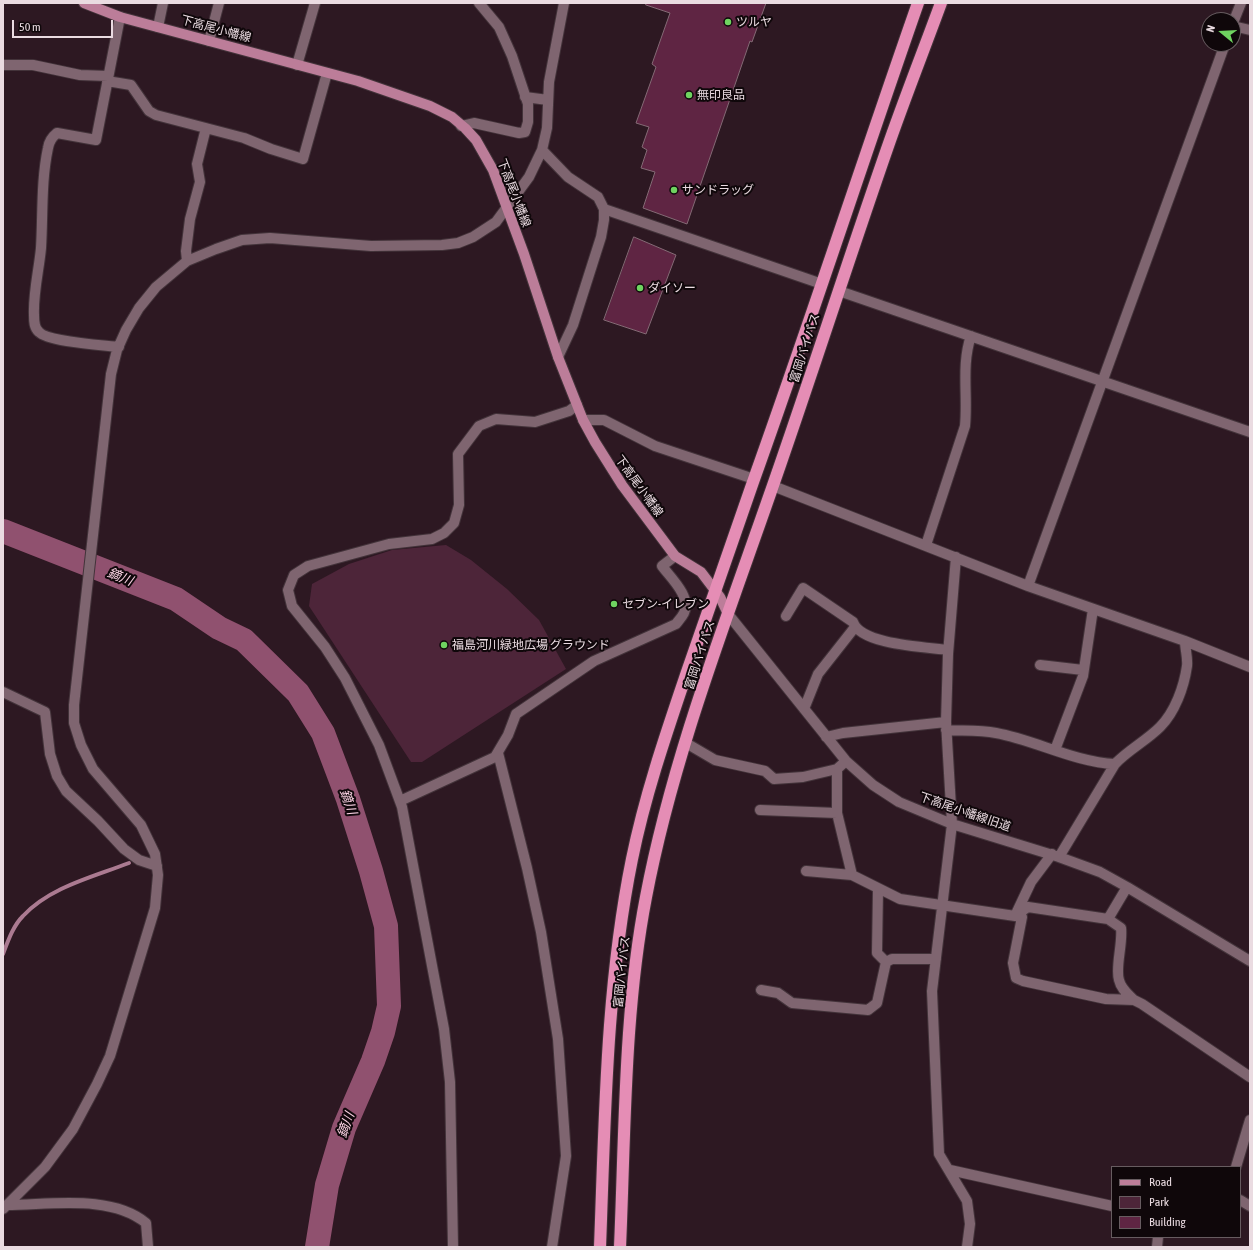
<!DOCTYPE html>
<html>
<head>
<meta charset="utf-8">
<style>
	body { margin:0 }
	#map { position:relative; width:1253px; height:1250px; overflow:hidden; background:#2d1822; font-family:"Asap Condensed",sans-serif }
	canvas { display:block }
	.frame { position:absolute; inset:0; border:4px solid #eadbe1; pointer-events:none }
	.legend { position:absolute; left:1111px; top:1166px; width:130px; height:72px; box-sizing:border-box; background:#0f070a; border:1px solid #675c60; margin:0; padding:5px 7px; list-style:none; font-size:12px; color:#eadbe1 }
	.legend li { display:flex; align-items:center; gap:8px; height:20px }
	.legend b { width:20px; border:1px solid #675c60 }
	.north { position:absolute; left:1201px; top:12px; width:40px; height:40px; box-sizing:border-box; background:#0f070a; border:1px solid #675c60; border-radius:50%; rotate:288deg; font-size:11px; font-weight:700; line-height:16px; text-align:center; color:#eadbe1 }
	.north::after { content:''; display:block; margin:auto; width:14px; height:18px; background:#6fd360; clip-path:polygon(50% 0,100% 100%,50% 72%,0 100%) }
	.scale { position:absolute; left:12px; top:20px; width:101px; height:18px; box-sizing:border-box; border:2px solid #eadbe1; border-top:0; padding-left:5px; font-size:12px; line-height:14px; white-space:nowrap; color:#eadbe1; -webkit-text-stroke:3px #0f070a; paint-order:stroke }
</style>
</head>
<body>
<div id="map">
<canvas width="1253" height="1250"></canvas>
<div class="frame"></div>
<ul class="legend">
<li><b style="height:5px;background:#bc7d99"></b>Road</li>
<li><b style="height:11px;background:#4d2539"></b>Park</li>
<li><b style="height:11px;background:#5f2543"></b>Building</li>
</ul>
<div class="north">N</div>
<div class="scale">50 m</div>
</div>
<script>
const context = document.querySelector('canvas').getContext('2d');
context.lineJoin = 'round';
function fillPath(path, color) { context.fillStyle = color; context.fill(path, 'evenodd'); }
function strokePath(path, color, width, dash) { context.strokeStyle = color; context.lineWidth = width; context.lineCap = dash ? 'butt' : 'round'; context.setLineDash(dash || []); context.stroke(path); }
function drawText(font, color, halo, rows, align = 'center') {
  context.font = font + ' "Asap Condensed","Noto Sans JP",sans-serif'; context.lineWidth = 4; context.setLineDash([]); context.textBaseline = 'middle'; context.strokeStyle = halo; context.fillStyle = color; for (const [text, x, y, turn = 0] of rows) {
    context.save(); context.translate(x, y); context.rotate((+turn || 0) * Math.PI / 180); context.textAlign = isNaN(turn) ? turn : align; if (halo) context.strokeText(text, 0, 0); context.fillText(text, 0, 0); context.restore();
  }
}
fillPath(new Path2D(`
	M446,545L471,560L507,589L539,620L566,669L422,762H411L309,606L312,584L349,564L392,550Z`), '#4d2539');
strokePath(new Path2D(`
	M3,954C8,941 13,926 23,916C50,887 93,877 129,863`), '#ab7a91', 4);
strokePath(new Path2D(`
	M3,531L176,599L219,628L244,640L298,693L323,733L348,799L371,871L386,926L389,1006L383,1032L373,1061L344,1128L327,1185L317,1247`), '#90516f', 24);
const building = new Path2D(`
	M646,3H766L752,42L750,41L687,224L643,208L655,172L641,168L647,150L642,147L649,127L636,123L656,67L652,64L670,13L646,5Z
	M634,237L676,255L646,334L604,320Z`);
fillPath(building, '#5f2543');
strokePath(building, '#846a75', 1);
const minor = new Path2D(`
	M1233,23L1241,3
	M1233,26L1250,30
	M158,27L163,3
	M209,41L219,3
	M3,65H33L80,75L108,76
	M297,65L315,3
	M107,81L131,85L149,111L156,115L244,138L271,149L303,159L327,73
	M525,97L548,100
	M461,126L474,123L519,133L525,132L528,122V104L512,56L499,27L479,3
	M542,150L568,177L598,197L604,209V220L601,237L573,325L558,357
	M604,209L822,284
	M187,261L186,251L190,219L200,182L197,164L206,128
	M839,291L1250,432
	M119,347C103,345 48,342 39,332C34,328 34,321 34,315C33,293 39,270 41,248C43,215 41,181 48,148C49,141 52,137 57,133L96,140L120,17
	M583,420H604L655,446L754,479
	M773,486L1028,586L1185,641L1250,667
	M926,545L965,426C968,395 961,365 971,336
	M956,557L948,654L946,722L952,824L932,991L939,1154L967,1201L970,1224L967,1247
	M1028,586L1225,44
	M728,614L846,761L873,785L899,802L952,824L1059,857L1100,872L1127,887L1250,961
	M786,616L803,588L853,622C861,645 926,647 948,650
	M1040,665L1083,670
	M3,692L45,712L50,754L57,776L66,791L98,821L124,849L139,860L157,866
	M804,709L818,674L855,627
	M946,730C962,731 980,730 996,733C1035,740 1074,762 1115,764
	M826,737L843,733L946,722
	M686,743L715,760L765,771L774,779L803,777L837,769L846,761
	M1055,750L1083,676L1093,609
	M498,753L527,868L541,932L558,1039L566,1156L552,1247
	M837,769V813L852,875
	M400,801L495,757L508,735L516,714L594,661L676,624C679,620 682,617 684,613C692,597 670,577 662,566L675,556
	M760,810L837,813
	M1059,857L1115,764C1128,750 1146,741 1160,727C1175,712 1184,687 1187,666C1188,658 1185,649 1185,641
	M806,871L852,875L900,899L1022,917L1013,963L1016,978L1023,981L1106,999L1134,1000L1142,1004L1250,1077
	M878,889L877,953L886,962
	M1015,916L1028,907L1108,919L1121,928C1123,943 1115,968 1119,980C1121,989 1128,994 1134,1000
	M1015,916L1031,882L1052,854
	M1108,919L1127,887
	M761,990L778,993L792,1003L868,1010L877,1003L886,962L892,959H936
	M1236,1167L1250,1120
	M950,1170L1112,1206
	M1240,1200L1250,1206
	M7,1205C50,1205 111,1194 146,1223L148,1247
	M3,1209L45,1167L73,1129L97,1084L110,1056L155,908L158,875L155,854L141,825L93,769L81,745L74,723V705L111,374L117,350L126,330L139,308L156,287L187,261L216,249L242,240L270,238L371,246L442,245L458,243L473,237L496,222L529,177L542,150L547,128L549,82L564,3
	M453,1247L450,1082L444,1029L402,807L379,745L345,678L325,647L292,606L288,590L294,575L308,566L389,544L432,539L444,533L454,523L459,505L458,454L479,426L496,419L535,422L569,411L577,405
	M1157,1247L1158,1237`);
const major = new Path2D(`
	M84,3L120,17L358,81L430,106L452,117L465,128L476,140L493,170L524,254L558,357L583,420L595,442L622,485L675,556L701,572L720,597L728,614`);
const highway = new Path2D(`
	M600,1247C605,1117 606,987 632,859C645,795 666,734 687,672C709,609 731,545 753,482C810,323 862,163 918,3
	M620,1247C625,1133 624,1010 646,897C672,760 724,626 770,494C810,380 847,264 887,149C904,100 923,52 941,3`);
strokePath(minor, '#43333a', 12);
strokePath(major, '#43333a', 12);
strokePath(highway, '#43333a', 14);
strokePath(minor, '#7f6570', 10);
strokePath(major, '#bc7d99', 10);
strokePath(highway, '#e58db5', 12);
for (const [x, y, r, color] of [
	[728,22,4,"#6fd360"],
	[689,95,4,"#6fd360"],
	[674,190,4,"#6fd360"],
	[640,288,4,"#6fd360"],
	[614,604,4,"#6fd360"],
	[444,645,4,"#6fd360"]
]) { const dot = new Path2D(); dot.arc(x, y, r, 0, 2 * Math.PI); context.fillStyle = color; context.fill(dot); strokePath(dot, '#0f070a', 1.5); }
drawText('12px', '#eadbe1', '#0f070a', [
	["ツルヤ",736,22],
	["無印良品",697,95],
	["サンドラッグ",682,190],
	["ダイソー",648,288],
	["セブン-イレブン",622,604],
	["福島河川緑地広場 グラウンド",452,645]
], 'left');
drawText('12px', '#eadbe1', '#0f070a', [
	["下高尾小幡線",216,29,15],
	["下高尾小幡線",514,193,69],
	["富岡バイパス",805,348,-72],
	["下高尾小幡線",639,486,54],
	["富岡バイパス",700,655,-72],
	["下高尾小幡線旧道",965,812,19],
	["富岡バイパス",622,972,-84]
]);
drawText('italic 13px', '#fbd3e4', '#0f070a', [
	["鏑川",120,577,22],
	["鏑川",348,802,71],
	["鏑川",346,1125,-70]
]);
</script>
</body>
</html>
